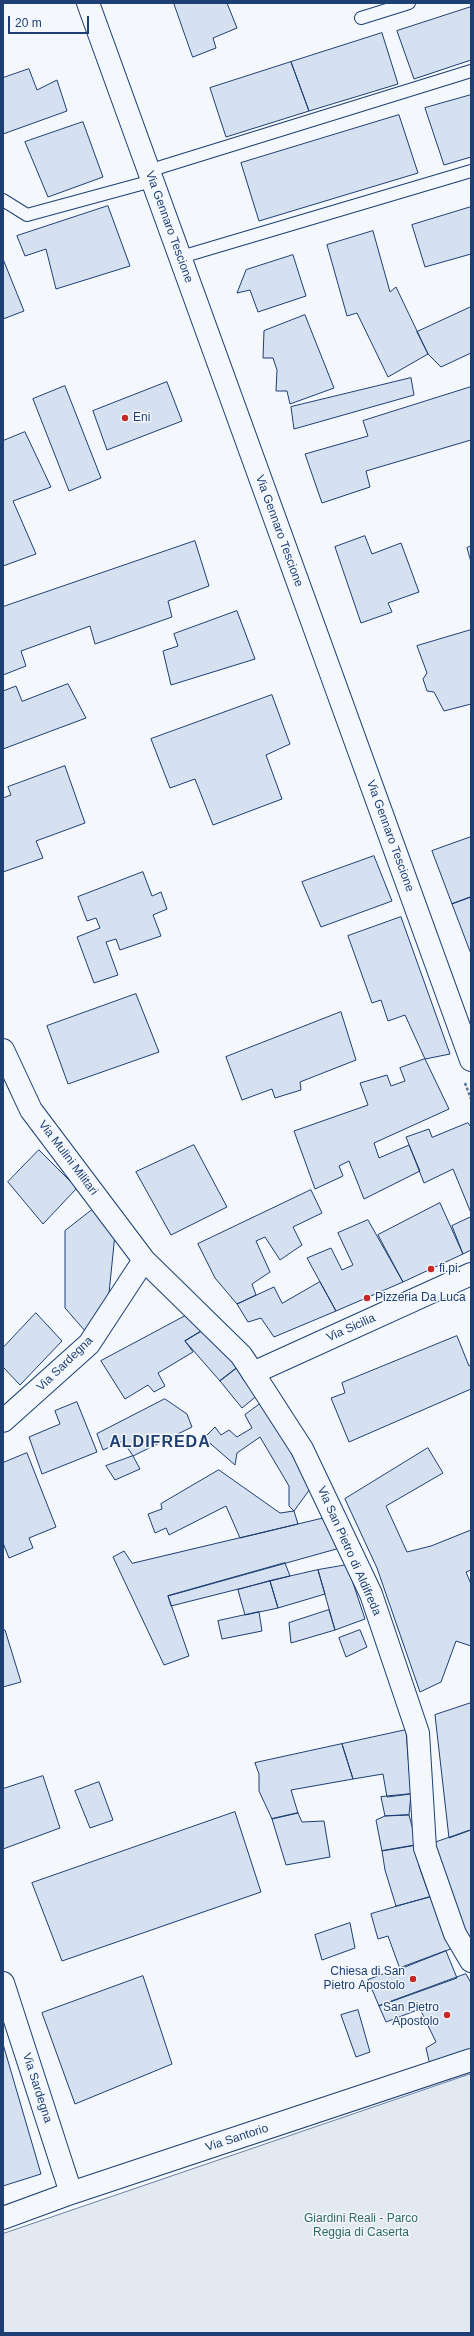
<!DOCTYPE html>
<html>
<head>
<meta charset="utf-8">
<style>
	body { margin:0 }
	#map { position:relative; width:474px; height:2336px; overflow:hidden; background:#f4f7fb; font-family:Arial,sans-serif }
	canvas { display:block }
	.frame { position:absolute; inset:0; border:4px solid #1d3f73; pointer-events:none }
	.scale { position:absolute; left:8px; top:16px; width:81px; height:18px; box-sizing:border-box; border:2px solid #1d3f73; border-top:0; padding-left:5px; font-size:12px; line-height:14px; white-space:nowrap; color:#1d3f73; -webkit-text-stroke:3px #f4f7fb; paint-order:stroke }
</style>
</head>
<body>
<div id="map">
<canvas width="474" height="2336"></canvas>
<div class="frame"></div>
<div class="scale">20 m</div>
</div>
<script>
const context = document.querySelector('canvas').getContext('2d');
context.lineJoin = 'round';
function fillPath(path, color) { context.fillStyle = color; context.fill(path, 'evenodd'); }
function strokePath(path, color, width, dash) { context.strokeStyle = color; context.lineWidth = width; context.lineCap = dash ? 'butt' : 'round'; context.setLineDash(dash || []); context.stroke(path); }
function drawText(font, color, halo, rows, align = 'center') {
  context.font = font + ' Arial,sans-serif'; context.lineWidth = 3; context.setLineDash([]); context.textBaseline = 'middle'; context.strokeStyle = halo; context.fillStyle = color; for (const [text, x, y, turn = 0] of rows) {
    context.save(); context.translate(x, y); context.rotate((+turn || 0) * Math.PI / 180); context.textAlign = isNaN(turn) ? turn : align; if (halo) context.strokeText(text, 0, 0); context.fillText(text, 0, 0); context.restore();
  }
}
const green = new Path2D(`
	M471,2074V2333H3V2234Z`);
fillPath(green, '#e3e9f0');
strokePath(green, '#687fa3', 1);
const building = new Path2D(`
	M174,3H227L237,28L213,38L216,48L193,57Z
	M471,7V60L414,79L397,31Z
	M382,33L398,84L309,111L291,62Z
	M291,62L309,111L226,137L210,88Z
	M29,69L37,90L57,80L67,111L3,134V78Z
	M471,95V157L444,165L425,108Z
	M399,115L418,173L259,221L241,163Z
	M83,122L103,177L48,197L25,142Z
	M108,206L130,266L56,289L46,249L25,256L17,236Z
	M471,207V254L425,267L412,225Z
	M373,231L390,292L396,287L428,354L388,377L357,313L347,316L327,245Z
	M293,255L306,296L258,312L250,290L237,293L246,270Z
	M3,259L24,311L3,319Z
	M471,307V353L441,367L428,354L417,332Z
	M305,315L334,388L290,404L287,391H276L277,370L273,358H263L264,331Z
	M411,378L414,395L294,429L291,407Z
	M167,382L182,421L107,450L93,411Z
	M65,386L101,478L69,491L33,399Z
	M471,387V440L366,471L370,487L322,503L305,454L368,436L363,421Z
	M25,432L51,487L13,501L36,554L3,566V441Z
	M365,536L372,554L401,543L419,592L388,603L392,612L361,623L335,547Z
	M195,541L209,586L168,601L172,617L95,644L90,626L21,651L26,666L3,675V607Z
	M471,546V562L467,548Z
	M237,611L255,659L171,685L163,651L178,646L174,634Z
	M471,630V704L444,711L434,692L427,691L423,679L427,673L417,646Z
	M68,684L86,718L3,749V691L16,686L22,701Z
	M272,695L290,744L266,755L282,799L213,825L195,779L170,788L151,739Z
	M65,766L85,823L36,841L43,858L3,872V798L11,795L8,787Z
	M471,837V897L452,904L432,851Z
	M374,856L392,901L321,927L302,882Z
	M143,872L152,896L161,892L167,909L153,915L161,936L120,950L116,939L106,942L118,975L94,983L77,937L100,928L96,918L87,921L78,897Z
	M471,897V954L452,904Z
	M401,917L450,1054L425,1059L405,1015L388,1021L381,1000L372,1003L348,936Z
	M136,994L159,1052L68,1084L47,1026Z
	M341,1012L356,1060L300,1082L301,1090L275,1098L272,1089L242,1100L226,1057Z
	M425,1059L449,1109L374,1143L379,1158L409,1145L420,1171L364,1199L349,1161L339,1166L343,1176L315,1189L294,1131L368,1105L360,1083L387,1075L391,1086L405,1081L400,1068Z
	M468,1123L471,1127V1213L453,1169L424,1183L406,1137L429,1129L432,1137Z
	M194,1145L227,1207L171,1235L136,1172Z
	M39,1150L77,1188L43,1224L8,1182Z
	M311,1190L322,1213L293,1227L302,1245L280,1260L265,1237L256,1241L270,1272L252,1284L256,1295L237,1304L215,1278L198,1244Z
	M440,1203L463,1254L403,1282L378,1235Z
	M92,1210L115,1234L108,1303L86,1332L65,1308V1231Z
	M471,1217V1250L463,1254L452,1226Z
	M368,1220L403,1282L336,1311L307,1258L331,1248L342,1270L353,1265L338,1233Z
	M320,1282L336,1311L274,1337L261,1318L248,1322L237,1304L274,1287L282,1303Z
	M36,1313L62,1341L20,1385L3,1367V1348Z
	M189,1314L205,1329L185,1341L193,1352L158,1373L165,1386L154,1392L148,1385L125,1399L101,1361Z
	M205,1329L238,1367L220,1381L185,1341Z
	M457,1336L469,1366L471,1365V1389L349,1442L331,1398L345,1393L342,1383Z
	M238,1367L259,1394L242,1408L220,1381Z
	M165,1399L187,1414L192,1427L133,1456L123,1441L103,1450L97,1434Z
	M264,1401L310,1489L294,1511L289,1506V1486L260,1437L237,1453L235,1465L204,1438L215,1427L221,1435L229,1430L237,1437L252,1428L245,1415Z
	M77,1402L97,1452L42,1474L29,1437L60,1424L55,1411Z
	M428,1448L443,1473L386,1506L407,1552L431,1546L471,1530V1570L466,1572L471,1584V1646L456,1641L441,1682L420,1692L377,1568L345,1499Z
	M27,1453L56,1527L29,1538L33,1548L9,1558L3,1543V1463Z
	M133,1456L140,1469L115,1480L106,1466Z
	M219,1470L280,1513L294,1511L298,1524L240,1538L226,1506L169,1535L166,1528L155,1533L148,1514L162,1509L161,1504Z
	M329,1517L340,1548L168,1596L189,1656L164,1665L113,1557L124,1551L132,1563Z
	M285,1563L290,1576L171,1606L168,1596Z
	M347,1565L365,1619L335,1630L318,1570Z
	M318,1570L325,1594L278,1608L270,1581Z
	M270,1581L278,1608L245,1615L238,1590Z
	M329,1610L335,1630L291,1643L289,1623Z
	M259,1612L262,1631L222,1639L218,1621Z
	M3,1630H5L21,1682L3,1687Z
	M360,1630L367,1647L346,1657L339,1638Z
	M471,1703V1830L449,1838L435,1715Z
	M406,1730L411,1794L387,1797L383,1774L353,1779L342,1744Z
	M342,1744L353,1779L291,1790L298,1813L272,1819L259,1791V1774L255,1763Z
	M43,1776L60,1828L3,1849V1789Z
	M99,1782L113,1820L90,1828L75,1791Z
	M411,1794L409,1815L385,1816L381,1797Z
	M235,1812L261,1892L62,1961L32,1883Z
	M298,1813L302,1822L324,1821L330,1857L286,1865L272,1819Z
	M409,1815L417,1845L382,1851L376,1820L385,1816Z
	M471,1830V1944L464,1931L431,1844Z
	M417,1845L419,1866L430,1897L396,1906L385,1870L382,1851Z
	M430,1897L453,1948L400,1969L388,1936L378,1939L371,1914Z
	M350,1923L355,1948L322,1960L315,1935Z
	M446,1951L457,1978L379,2006L368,1980Z
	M466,1974L471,1983V2050L430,2065L426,2048L436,2042L420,2009L386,2022L379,2006Z
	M143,1976L172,2064L75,2104L42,2013Z
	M358,2010L370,2052L356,2057L341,2015Z
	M3,2044L41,2174L3,2186Z`);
fillPath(building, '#d5e0f0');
strokePath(building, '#1d3f73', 1);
const lane = new Path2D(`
	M361,18L409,3
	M148,171L471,71
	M3,200L27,215L152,181
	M181,257L471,171`);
const street = new Path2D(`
	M3,1050L31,1110L144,1260L241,1355L253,1373
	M3,1421L89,1344L144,1260
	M3,1983L71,2193
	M3,2218L71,2193L471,2060`);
const secondary = new Path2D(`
	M88,3L471,1060
	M471,1274L253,1373L302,1449L371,1594L418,1733L425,1848L455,1934L471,1961`);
strokePath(lane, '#1d3f73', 14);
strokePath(street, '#1d3f73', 24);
strokePath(secondary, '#1d3f73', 24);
strokePath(new Path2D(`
	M465,1083L471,1099`), '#5e769c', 2.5, [3, 2]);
strokePath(lane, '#f4f7fb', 12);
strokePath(street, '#f4f7fb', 22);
strokePath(secondary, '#f4f7fb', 22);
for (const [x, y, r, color] of [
	[125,418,4,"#c62828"],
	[431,1269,4,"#c62828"],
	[367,1298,4,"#c62828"],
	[413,1979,4,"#c62828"],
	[447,2015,4,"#c62828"]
]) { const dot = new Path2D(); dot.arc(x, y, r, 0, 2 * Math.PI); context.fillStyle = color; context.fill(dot); strokePath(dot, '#f4f7fb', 1.5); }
drawText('12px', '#1d3f73', '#f4f7fb', [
	["Via Gennaro Tescione",169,227,70],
	["Via Gennaro Tescione",279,531,70],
	["Via Gennaro Tescione",390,836,70],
	["Via Mulini Militari",68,1158,53],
	["Via Sicilia",351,1328,-24],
	["Via Sardegna",65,1364,-44],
	["Via San Pietro di Aldifreda",349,1551,66],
	["Via Sardegna",37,2088,72],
	["Via Santorio",237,2138,-18]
]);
drawText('12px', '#1d3f73', '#f4f7fb', [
	["Eni",133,418],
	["fi.pi.",439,1269],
	["Pizzeria Da Luca",375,1298],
	["Chiesa di San",405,1972,"right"],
	["Pietro Apostolo",405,1986,"right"],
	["San Pietro",439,2008,"right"],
	["Apostolo",439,2022,"right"]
], 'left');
drawText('12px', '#2c6c60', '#f4f7fb', [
	["Giardini Reali - Parco",361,2219],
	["Reggia di Caserta",361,2233]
]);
context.letterSpacing = '1px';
drawText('bold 16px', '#1d3f73', '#f4f7fb', [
	["ALDIFREDA",160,1443]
]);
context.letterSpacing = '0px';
</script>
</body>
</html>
